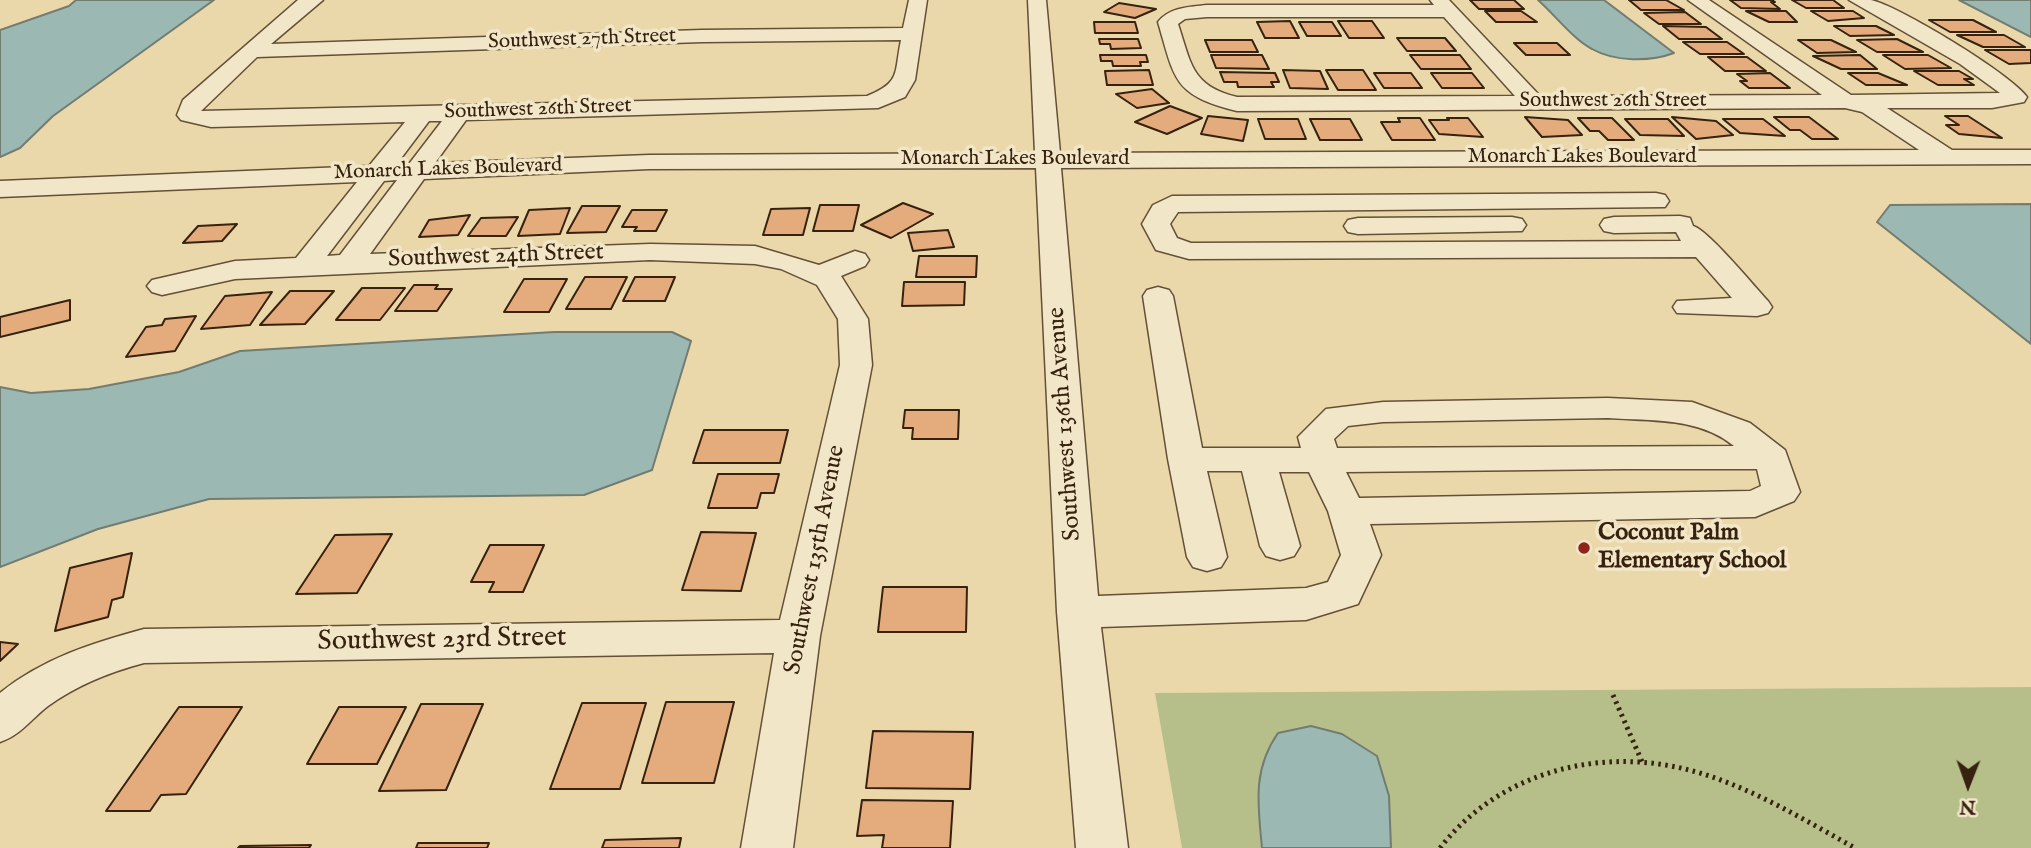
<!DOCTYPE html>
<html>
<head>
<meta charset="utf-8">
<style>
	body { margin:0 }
	#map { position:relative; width:2031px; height:848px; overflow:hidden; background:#ebd8aa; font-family:"IM FELL English",serif }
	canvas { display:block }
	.north { position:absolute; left:1933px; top:750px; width:70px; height:70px; -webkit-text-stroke:5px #f2e6c8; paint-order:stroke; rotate:181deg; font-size:19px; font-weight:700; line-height:28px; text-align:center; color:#36220f }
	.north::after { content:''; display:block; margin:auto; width:24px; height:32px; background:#36220f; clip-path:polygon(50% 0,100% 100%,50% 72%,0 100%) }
</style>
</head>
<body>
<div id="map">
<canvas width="2031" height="848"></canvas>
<div class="north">N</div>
</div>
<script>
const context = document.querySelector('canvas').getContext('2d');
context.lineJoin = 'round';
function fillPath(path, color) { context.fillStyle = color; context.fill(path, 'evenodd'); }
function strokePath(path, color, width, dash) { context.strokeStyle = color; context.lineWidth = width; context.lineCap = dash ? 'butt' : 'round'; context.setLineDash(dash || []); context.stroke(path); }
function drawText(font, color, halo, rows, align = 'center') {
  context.font = font + ' "IM FELL English",serif'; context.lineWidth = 7; context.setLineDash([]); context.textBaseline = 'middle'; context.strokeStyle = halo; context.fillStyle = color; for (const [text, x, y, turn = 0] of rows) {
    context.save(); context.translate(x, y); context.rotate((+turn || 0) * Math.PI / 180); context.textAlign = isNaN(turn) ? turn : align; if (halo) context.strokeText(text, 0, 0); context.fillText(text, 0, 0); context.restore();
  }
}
fillPath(new Path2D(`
	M2031,687V848H1182L1155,693Z`), '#b6bf8a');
const water = new Path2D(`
	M76,0H214L53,116L20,148L0,157V30L69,6Z
	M1538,0H1604L1674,53C1650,62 1615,62 1592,49C1573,39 1555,15 1538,0Z
	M1959,0H2031V37Z
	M2031,204V344L1877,222L1890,205Z
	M554,332H672L691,341L652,470L584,495L209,499L98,529L0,567V387L31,393L89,389L179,372L240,351Z
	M1311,726L1342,734L1377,756L1389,796L1391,848H1262C1258,805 1252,770 1278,733Z`);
fillPath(water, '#9bb8b2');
strokePath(water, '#737c71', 2);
const building = new Path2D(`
	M1470,0H1514L1524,9H1479Z
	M1629,0H1666L1684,10H1641Z
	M1730,0H1772L1775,2H1771L1780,9L1741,8Z
	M1792,0H1833L1844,8H1806Z
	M1119,3L1156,9L1135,18L1104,12Z
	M1485,11H1521L1537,22H1496Z
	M1746,11H1786L1797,22H1769Z
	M1811,11H1853L1864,18L1828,21Z
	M1685,12L1701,24H1659L1644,13Z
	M1929,20H1973L1996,32H1950Z
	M1290,21L1299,38H1265L1257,22Z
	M1338,21H1372L1384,38H1349Z
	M1094,22H1135L1138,33H1095Z
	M1299,22H1332L1341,36H1307Z
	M1663,26L1706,27L1722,39H1679Z
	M1834,26H1876L1894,35L1850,36Z
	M1957,35H2004L2025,47H1983Z
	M1397,38H1445L1456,51H1407Z
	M1099,39H1138L1141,48L1111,49L1110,44H1100Z
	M1897,39L1923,52H1877L1857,40Z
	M1205,40H1252L1258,52H1210Z
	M1798,40H1831L1856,52L1817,53Z
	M1683,42H1727L1744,54H1700Z
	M1514,43H1557L1570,55H1526Z
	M1985,50H2031V63L2009,64Z
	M1100,55H1146L1148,62H1140L1141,66H1113L1112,61H1101Z
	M1211,55H1262L1269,69L1216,68Z
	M1410,55H1460L1471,69H1421Z
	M1860,55L1877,69H1841L1813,56Z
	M1883,55H1928L1951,68L1905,69Z
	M1708,57H1747L1766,71H1725Z
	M1149,70L1153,85H1107L1105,71Z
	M1283,70L1320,71L1328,89L1290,88Z
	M1326,70H1363L1376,90H1338Z
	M1914,71H1959L1973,79H1964L1974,85H1938Z
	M1220,72L1275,73L1279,82H1271L1274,87H1238L1237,82H1224Z
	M1374,73H1411L1422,88H1384Z
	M1431,73H1472L1484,88H1442Z
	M1770,73L1790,88H1749L1740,81H1747L1737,74Z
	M1848,73H1878L1907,85H1866Z
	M1152,89L1169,103L1137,108L1116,94Z
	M1170,106L1202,118L1167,134L1135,122Z
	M1208,116L1248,120L1243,141L1201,134Z
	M1945,116H1968L2002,138L1959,134L1946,125H1959Z
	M1525,117L1568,120L1582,135L1542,137Z
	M1672,117L1716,121L1733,135L1696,139Z
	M1774,117H1809L1838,139H1812L1800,130H1790Z
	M1398,118H1420L1435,140H1392L1381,122H1400Z
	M1447,118H1468L1483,137L1439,134L1429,120H1449Z
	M1578,118H1612L1634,140H1608L1599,131H1590Z
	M1258,119H1298L1306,139H1265Z
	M1310,119H1350L1362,140H1320Z
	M1625,119H1668L1684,136L1640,135Z
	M1723,119H1763L1785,136L1740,133Z
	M903,203L933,214L891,238L861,225Z
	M820,205H859L853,231H813Z
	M582,206H620L606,232L567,233Z
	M570,208L560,234L518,236L529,210Z
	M810,208L803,235H763L771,209Z
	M632,210H667L656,231H634L637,227H622Z
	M470,215L458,235L419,237L429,220Z
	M518,217L506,236H468L481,218Z
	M237,224L222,241L183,243L198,226Z
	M948,230L954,247L913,251L908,233Z
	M919,256H977L976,277H916Z
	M585,277H627L611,309H566Z
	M635,277H675L665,301H623Z
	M524,279H567L549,312H504Z
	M904,282H965L964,305L902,306Z
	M414,285H438L435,289H452L437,311H395Z
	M362,288H405L380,320H336Z
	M290,291H334L305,324L260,325Z
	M272,292L250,325L201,329L225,296Z
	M70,300V320L0,337V317Z
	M196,316L175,351L126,357L146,327L162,325L165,319Z
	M905,410H959L958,439H912L913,428H903Z
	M704,430H788L780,463H693Z
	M718,474H779L774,493H761L757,508H708Z
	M701,532L756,533L741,591L682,590Z
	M392,534L357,593L296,594L335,535Z
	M490,545H544L523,592H489L494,582H471Z
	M132,553L123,597L112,600L108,617L55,631L70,568Z
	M883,587H967L966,632H878Z
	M0,642L18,644L0,661Z
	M666,702H734L714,783H642Z
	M582,703H646L620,789H550Z
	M421,704H483L446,790L379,791Z
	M179,707H242L186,794L161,795L150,811H106Z
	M339,707H406L377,764H307Z
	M873,731L973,732L970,789L866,788Z
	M862,800L953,801L950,848H882L884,835L857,836Z
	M681,838L679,848H602L605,840Z
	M418,843H489L487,848H416Z
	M311,845L309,848H238L240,846Z`);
fillPath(building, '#e4ab7d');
strokePath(building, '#36220f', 2);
const minor = new Path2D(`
	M298,0H323L271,44L702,30L903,28L909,0H927L915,80L905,97L878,108L466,120L435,163L649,155L1035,153L1028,0H1046L1060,153L1919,150L1862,112L1845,108L1237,111C1173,95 1175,80 1158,22C1170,7 1189,7 1207,5H1434L1430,0H1449L1540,96L1822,95L1688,0H1709L1851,95L2000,93L1960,64L1849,0C1856,0 1864,0 1871,0C1897,5 2011,74 2027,97L2024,102L1992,108H1887L1952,150H2031V164L1061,168L1098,596L1306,588L1328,582L1341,555L1328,511L1309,472H1279L1300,546L1294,556L1280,560L1266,556L1260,546L1242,471H1207L1227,557L1221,567L1207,571L1193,567L1187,557L1168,459L1143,296L1147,290L1158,287L1169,290L1173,296L1202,448H1301L1298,437L1326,409L1383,402L1608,398L1692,402L1750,423L1785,450L1800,492L1794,501L1755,517L1370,524L1381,555L1358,604L1306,620L1101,627L1128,848H1076L1057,612L1036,168L649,169L424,179L370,254L650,244L755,246L819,265L855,251L865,254L869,260L865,266L841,276L868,319L872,365L820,636L793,848H741L774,653L144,663C110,672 77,685 48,706C31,719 21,735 0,742V693C42,659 92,643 144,629L780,620L840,365L838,319L817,285L781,269L755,264L650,260L235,279L162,295L152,292L147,286L152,280L235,261L296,258L357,182L0,197V181L369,166L405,122L211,127L181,120L177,115L183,100ZM1207,17H1444L1515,96L1237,97C1191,86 1191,63 1178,24L1185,19ZM901,40C894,74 901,82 867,96L201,111L257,57L702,42ZM429,121H442L409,164L396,165ZM397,180L340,255L327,256L384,181ZM1608,418C1651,421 1699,417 1734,446L1337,448L1334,439L1348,426L1383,422ZM1626,469H1757L1761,486L1750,491L1359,498L1346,472Z
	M1656,193L1665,195L1669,201L1665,207L1178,212L1170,224L1177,238L1191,243L1681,241L1676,232L1614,233L1604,231L1600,225L1604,219L1614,217L1680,216L1690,218L1693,226C1707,229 1754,286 1768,301L1772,307L1768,313L1757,316L1677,313L1673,307L1677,301L1732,298L1696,257L1189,259L1156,250L1142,224L1153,205L1172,196Z
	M1512,217L1522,219L1526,225L1522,231L1358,234L1348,232L1344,226L1348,220L1358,218Z`);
strokePath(minor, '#635036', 3);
strokePath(new Path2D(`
	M1613,695L1643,764
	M1440,848C1497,774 1595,747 1685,769C1746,784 1801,818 1855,848`), '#36220f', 5, [2.5, 4.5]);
fillPath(minor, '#f2e6c8');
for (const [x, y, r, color] of [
	[1584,548,7,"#8f2418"]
]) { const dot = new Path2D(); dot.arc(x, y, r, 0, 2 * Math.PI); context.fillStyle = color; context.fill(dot); strokePath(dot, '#f2e6c8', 2.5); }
drawText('21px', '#36220f', '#f2e6c8', [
	["Southwest 27th Street",582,40,-2],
	["Southwest 26th Street",1613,102],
	["Southwest 26th Street",538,110,-2],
	["Monarch Lakes Boulevard",1582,158],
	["Monarch Lakes Boulevard",1015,160],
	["Monarch Lakes Boulevard",448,170,-2]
]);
drawText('24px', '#36220f', '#f2e6c8', [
	["Southwest 24th Street",496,257,-2],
	["Southwest 136th Avenue",1066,424,-94],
	["Southwest 135th Avenue",816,560,-79]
]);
drawText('bold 24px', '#36220f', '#f2e6c8', [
	["Coconut Palm",1598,534],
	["Elementary School",1598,562]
], 'left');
drawText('28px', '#36220f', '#f2e6c8', [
	["Southwest 23rd Street",442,641,-1]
]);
</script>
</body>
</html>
